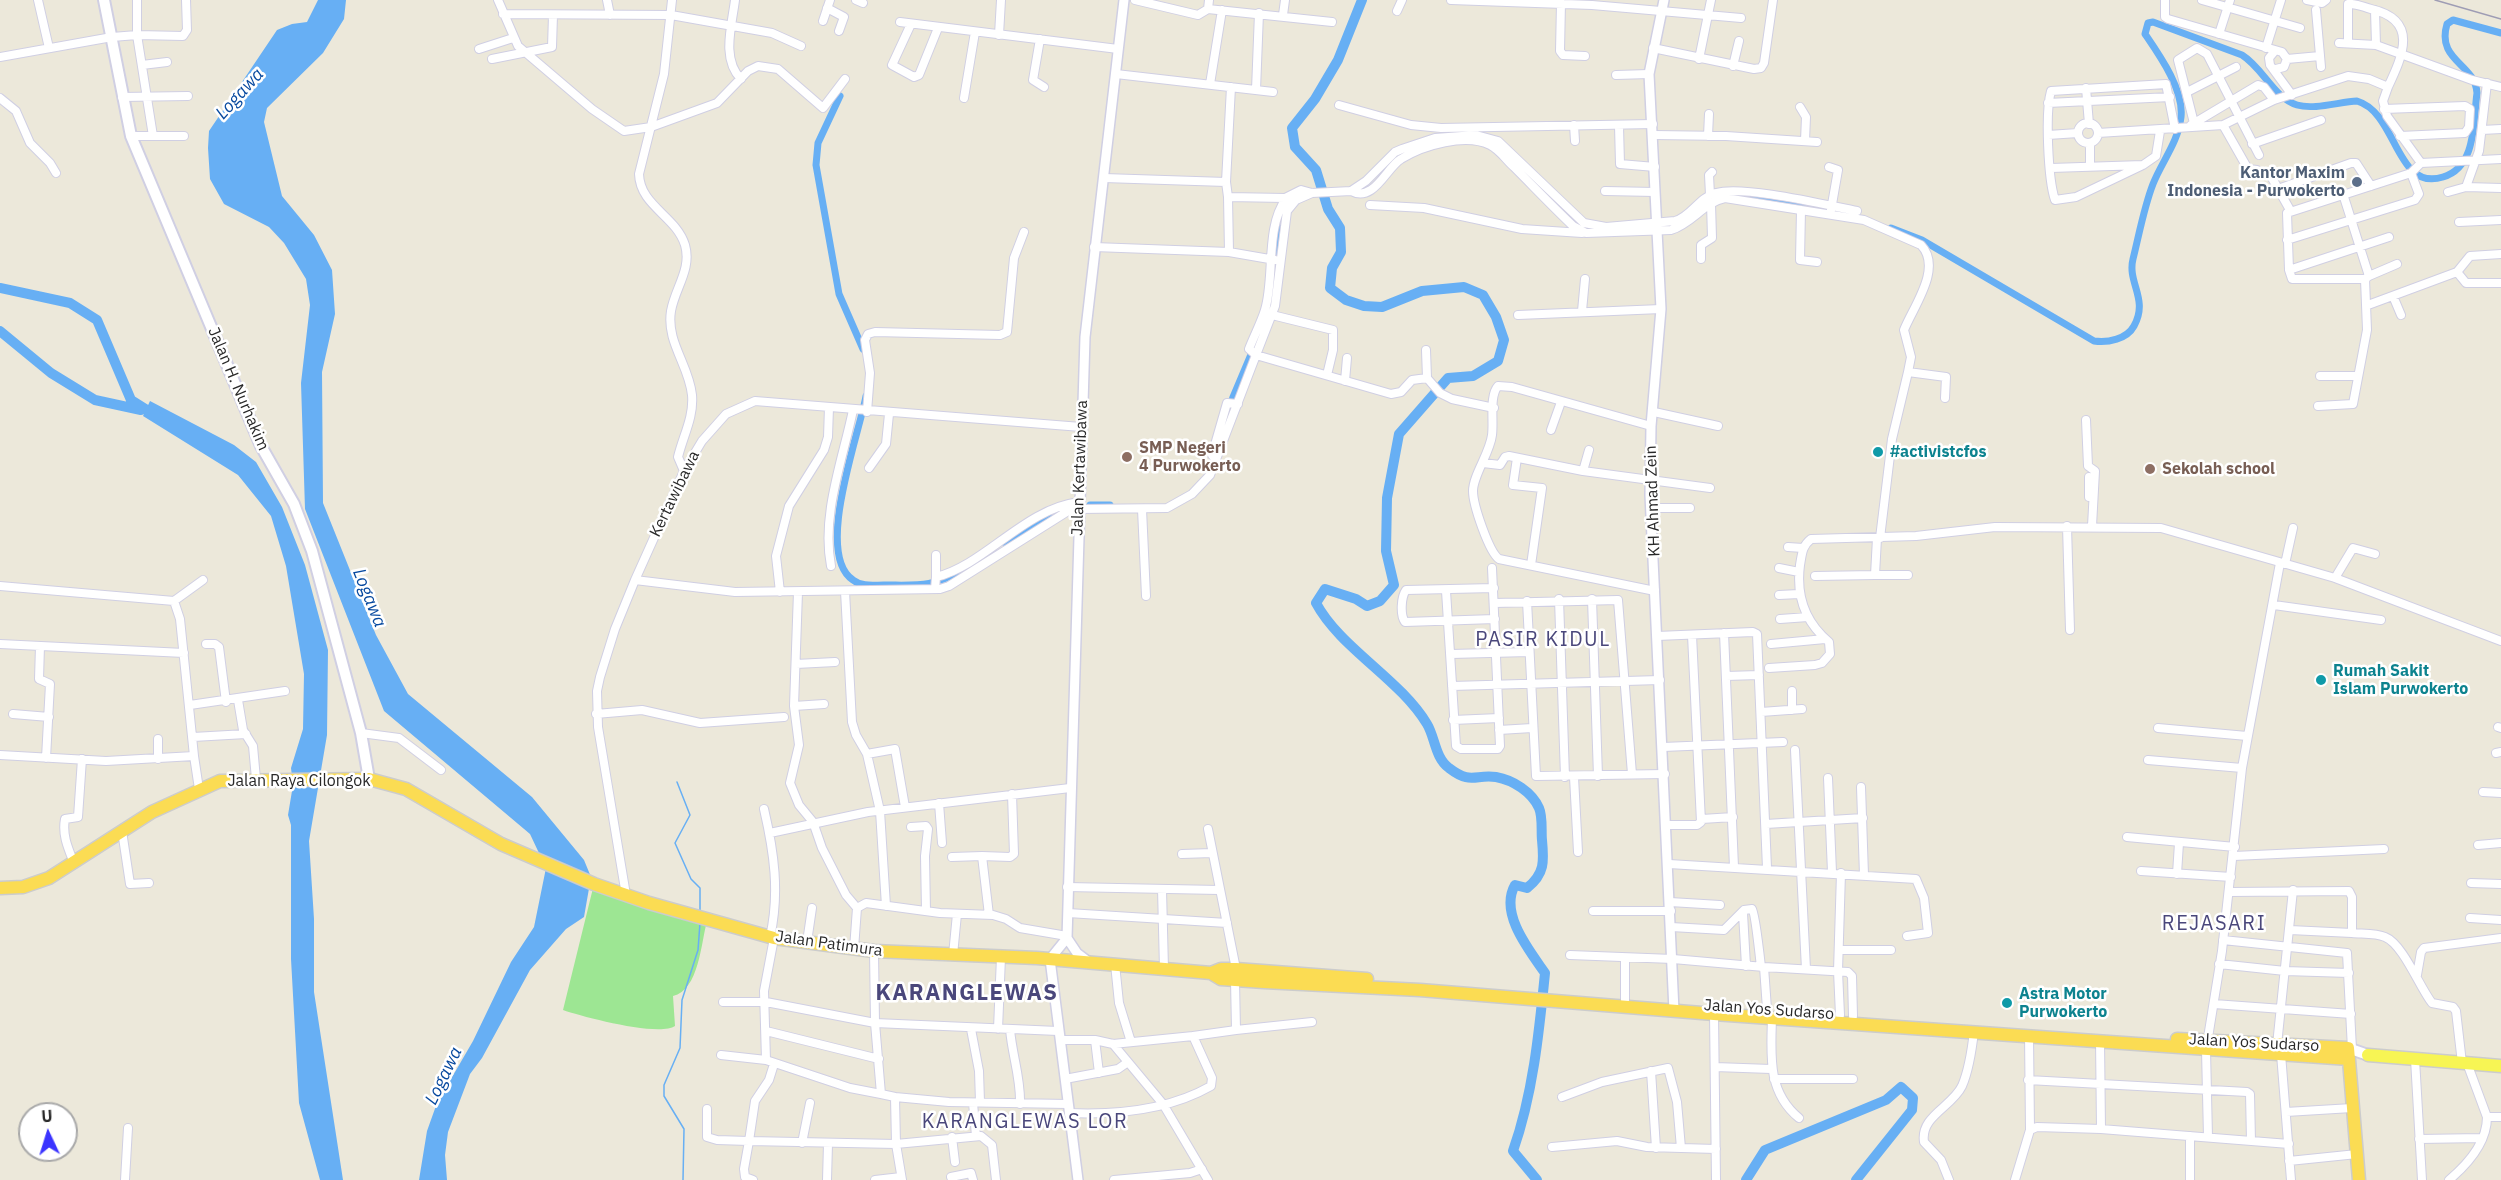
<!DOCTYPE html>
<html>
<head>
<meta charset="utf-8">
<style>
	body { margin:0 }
	#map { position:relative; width:2501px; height:1180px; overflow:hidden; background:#ece8da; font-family:"IBM Plex Sans",sans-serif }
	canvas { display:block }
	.north { position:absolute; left:18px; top:1102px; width:60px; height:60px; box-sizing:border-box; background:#fff; border:2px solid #a9a9a9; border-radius:50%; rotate:356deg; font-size:16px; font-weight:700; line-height:24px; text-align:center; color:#292929 }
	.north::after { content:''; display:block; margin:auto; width:21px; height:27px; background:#3b34ff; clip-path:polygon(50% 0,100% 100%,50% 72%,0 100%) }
</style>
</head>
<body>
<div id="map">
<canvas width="2501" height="1180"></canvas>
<div class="north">U</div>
</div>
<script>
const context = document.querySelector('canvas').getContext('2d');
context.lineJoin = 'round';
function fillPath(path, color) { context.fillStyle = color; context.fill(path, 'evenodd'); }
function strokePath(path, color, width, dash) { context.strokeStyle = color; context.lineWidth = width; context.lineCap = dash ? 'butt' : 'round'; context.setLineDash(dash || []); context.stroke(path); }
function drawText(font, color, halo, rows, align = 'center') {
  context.font = font + ' "IBM Plex Sans",sans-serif'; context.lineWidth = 5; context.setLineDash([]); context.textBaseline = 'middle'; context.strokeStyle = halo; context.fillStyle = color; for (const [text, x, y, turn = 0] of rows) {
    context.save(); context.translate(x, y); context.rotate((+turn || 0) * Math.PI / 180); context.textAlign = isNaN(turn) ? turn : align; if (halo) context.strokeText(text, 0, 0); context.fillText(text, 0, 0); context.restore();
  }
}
fillPath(new Path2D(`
	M594,884L707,921C701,943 699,990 673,996L675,1026C659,1037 583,1017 563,1010Z`), '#9de693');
fillPath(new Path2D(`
	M318,0H346L344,19L323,53L267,108L264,122L282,196L314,235L332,270L335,314L322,372L323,503L376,635L408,694L532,797L584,860L591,877L584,917L566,929L530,970L482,1058L470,1074L448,1132L445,1155L447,1180H419L427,1131L437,1103L473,1041L511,962L534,927L546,868L530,834L384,711L305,509L301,383L310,305L306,279L284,243L269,227L224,204L210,179L208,148L209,131L277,30L292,24L307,22Z
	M150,401L234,445L256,462L282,507L305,565L328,650L327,735L309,841L314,919V992L343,1180H320L299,1103L291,959V825L288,815L293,785L291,768L303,729L304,674L286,566L271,516L238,475L143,416Z`), '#67aff4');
strokePath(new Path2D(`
	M677,782L690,815L675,843L691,879L700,888V912
	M683,1180L684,1129L664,1096V1085L680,1048L682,1000L698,950L700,923`), '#67aff4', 1.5);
strokePath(new Path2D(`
	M840,96L818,143L816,165L839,294L863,349
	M1543,189L1580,225L1600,230
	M1727,194L1834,211
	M1653,227L1680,222
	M1891,228L1922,240L2094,341C2108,343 2127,339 2134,326C2149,299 2127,283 2133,259C2139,235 2144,207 2153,184C2162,161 2178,143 2181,117C2184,90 2160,56 2145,34L2148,23L2153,22L2242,55C2263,68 2274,98 2297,105C2314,110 2339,102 2357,101C2398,113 2395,192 2443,177C2477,167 2473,121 2477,93C2475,63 2436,61 2447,24L2453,20L2501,33
	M1274,265L1285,206L1300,195
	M1267,315L1272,299L1273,282
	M866,396C859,435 814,554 853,580C862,587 873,585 884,585C916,585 934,588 962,569
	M1222,436L1233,397L1263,326
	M1090,505H1110
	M1004,542L1051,513`), '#67aff4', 7);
strokePath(new Path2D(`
	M1362,0L1338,60L1315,99L1292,128L1295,147L1316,170L1328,209L1340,228L1341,252L1332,268L1330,288L1346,300L1364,306L1382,307L1422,291L1464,287L1483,295L1496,317L1504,340L1498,361L1473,376L1448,378L1399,434L1387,498L1386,551L1394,585L1380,601L1367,606L1356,599L1325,589L1316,603C1340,648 1400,679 1427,724C1435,737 1435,758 1449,768C1471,785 1475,774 1496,777C1513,780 1532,792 1539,808C1543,817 1541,831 1542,840C1544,861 1545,874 1527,888L1515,885C1499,913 1529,950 1545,973C1539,1033 1533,1094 1513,1151L1537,1180
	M0,288L70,303L97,320L131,400L158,417
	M0,331L51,373L95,400L141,410
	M1746,1180L1765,1150L1886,1100L1901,1087L1913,1098L1912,1110L1856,1180`), '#67aff4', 10);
const minor = new Path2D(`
	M38,0L49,48
	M137,0V35L153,136
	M498,0L518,46L592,109L624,131L651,127L717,103L748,71L758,66L778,69L823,108L845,79
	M607,0L610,15
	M672,0L664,74L639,174C640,206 676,216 685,245C692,269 675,288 671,311C666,342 689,365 692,395C694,417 683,436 678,457L684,471
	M735,0C732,25 721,59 741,79
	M856,0L863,3
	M1135,0L1198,15L1208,9L1209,0
	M1451,0L1592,5L1741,18
	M2165,0V17L2168,19L2282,52L2287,59
	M2202,0L2300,28
	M2307,0L2322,3L2326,0
	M1561,3L1560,51L1563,55L1585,56
	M827,8L844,17L839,31
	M1208,9L1332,22
	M2316,10L2321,67
	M2375,10L2376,45
	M1397,11L1402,0
	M503,14L671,15L772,33L801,46
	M1283,15L1285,0
	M823,21L830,0
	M900,22L1118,49
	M911,24L892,65L914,77L919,75L938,28
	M2219,34L2230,0
	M999,35L1001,0
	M1040,39L1033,80L1044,87
	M2339,43L2376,45L2472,80L2501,87
	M2348,43V4C2356,3 2363,7 2371,9C2419,20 2403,55 2388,87
	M1653,48L1754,69L1761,68L1764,63L1773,0
	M2266,48L2281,0
	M479,49L513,38
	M2274,52L2269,58L2270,65L2292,95
	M0,57L112,37L137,35L183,36L187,30L186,0
	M492,59L552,47L553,15
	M1699,59L1711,0
	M2287,59L2320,56
	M142,65L167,62
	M1733,66L1739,41
	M2276,69L2284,67L2287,59
	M1116,74L1273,92
	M1616,75L1649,74
	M1210,84L1222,10
	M2086,88L2089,124
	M1256,90L1259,13
	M2187,92L2236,67
	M122,97L188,96
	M0,98L16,111L30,143L50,163L56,173
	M964,98L975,32
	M2048,103L2170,97
	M1339,105L1411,125L1441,128L1653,124
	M1800,107L1806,117L1805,141
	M2384,109L2465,106L2470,109L2469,127L2465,133L2400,136
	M2194,123L2178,60L2197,48L2207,54L2259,155
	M2078 133a10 10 0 1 1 20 0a10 10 0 1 1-20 0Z
	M1574,125L1575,141
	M2191,125L2258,85L2264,87L2274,100
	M2223,125L2248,169L2257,170
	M1619,126L1620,164L1655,167
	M2482,130L2501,129
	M2098,133L2223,125L2274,100L2348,76L2369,79L2388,87L2383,101L2387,116L2421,163
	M1654,135L1726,136L1817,142
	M2048,135L2078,133
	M131,136H184
	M1708,136L1709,114
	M2090,143V166
	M2252,144L2321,120
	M2143,165L2076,197L2055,200C2048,179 2045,112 2051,91L2166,84L2175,129
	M1829,167L1838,170L1831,210
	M2051,168L2143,165L2156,156L2160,131
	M1104,178L1226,182L1228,197L1285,198L1288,201
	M2272,178L2290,210
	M1226,182L1231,87
	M2466,187L2479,151L2487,83
	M2278,189L2351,163H2356L2371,186
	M1351,191C1374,203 1386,168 1401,159C1423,145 1466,133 1490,145C1500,150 1506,160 1514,167C1534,187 1553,207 1573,226L1586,233L1671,230C1693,223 1704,202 1725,198L1864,220L1921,245C1943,268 1913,307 1904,330L1911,357L1908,372
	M1605,191L1655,192
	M2448,192L2466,187L2501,188
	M1710,195L1709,175L1712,172
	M1228,197L1229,252
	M1285,198L1301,190L1312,193L1351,191L1366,181L1395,152L1402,149L1435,138L1476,135L1498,141L1584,223L1606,227L1675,221C1691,217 1699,197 1716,193C1743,185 1826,205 1857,211
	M1286,199C1265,227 1275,277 1265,310C1261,323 1254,336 1249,349L1256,355L1275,306L1287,211L1296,200L1312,193
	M1370,205L1424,208L1522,229L1582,233
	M1801,210L1800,260L1817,262
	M2459,222L2501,220
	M2287,240L2415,200L2419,194L2411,173
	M1094,247L1229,252L1275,260
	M1701,259V245L1712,238L1711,203
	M2289,270L2389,237
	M2457,272L2466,283H2501
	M2369,276L2397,264
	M2365,279H2292L2289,270L2287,213L2411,173L2421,163L2501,159
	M2393,296L2401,315
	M2368,305L2457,272L2470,256L2501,254
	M1582,311L1585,279
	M1272,315L1333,330V350L1327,375
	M1518,315L1661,309
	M1426,350L1427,378
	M2320,376H2357
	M1345,381L1347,358
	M2318,406L2353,404L2367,330L2365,279L2369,276L2343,194
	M867,412L870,373L865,340L868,334L875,332L1000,335L1007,332L1014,258L1024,232
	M1654,412L1718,426
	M2086,420L2088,466L2095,471L2092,526
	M1651,426L1512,387L1498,386C1489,396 1494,421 1492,435C1490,453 1473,475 1473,491C1473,505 1489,552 1499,559L1655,591
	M1551,430L1561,402
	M1589,450L1583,471L1710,488
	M1517,458L1513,485L1542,488L1531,565
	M1216,460L1212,455L1227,403L1238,404
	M1483,463L1500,465L1505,457L1509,456L1583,471
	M869,468L886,444L889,414
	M2089,497V477
	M1651,508H1690
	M1142,509L1146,596
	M2067,526L2070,630
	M1880,538L1892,439L1908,372L1946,377L1945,398
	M1788,547L1803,548
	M2285,564L2293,528
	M831,566C821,515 843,459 853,410
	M1779,568L1799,572
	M1875,575H1908
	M1815,576L1875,575L1877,538
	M936,577V555
	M2335,578L2353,548L2375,554
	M635,580L735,592L940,589L949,586L1068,511L1079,509L1167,508L1192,494L1210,475L1256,355L1391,394L1401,392L1412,380L1427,378L1440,393L1452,399L1494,408
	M0,586L174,601L180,619L194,756L106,761L0,755
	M1494,588L1406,590C1401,597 1400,615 1405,622L1495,619
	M935,589L936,577C985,565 1024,509 1079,502
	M845,591L852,722L856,735L867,754L880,811L886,906
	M1446,591L1456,746L1461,749H1498L1500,746L1492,568
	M780,592L776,556L789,506L824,450L828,437L829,407
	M798,592L794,706L799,745L790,783L799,805L813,822L822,848L846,895L857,908L854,949
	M1779,595L1799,594
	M1559,599L1565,777
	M1592,599L1598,776
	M174,601L203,580
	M1527,601L1536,776L1665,774
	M1495,603L1618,600L1632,774
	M2274,605L2381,620
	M1780,619L1808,617
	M1724,633L1734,867
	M1657,636L1753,632L1757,634L1767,868
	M0,644L184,653
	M206,644H215L219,647L226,702
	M1771,644L1825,639
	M40,646L39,679L50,684L46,758
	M1451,654L1529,652
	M796,664L835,662
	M1769,668L1815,665L1822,663L1830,654L1829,642C1805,622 1796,596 1800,565C1802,554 1802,546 1811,539L1916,536L1995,527L2161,528L2335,578L2501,641
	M1726,676L1759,675
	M1452,686L1660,680
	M1792,691V710
	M238,700L243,730L253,746L256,779
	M190,705L285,691
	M794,706L824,704
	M1761,712L1802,709
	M13,714L49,717
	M596,714L642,710L700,723L784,717
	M1453,720L1499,718
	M2498,727L2501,728
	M2158,728L2247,736
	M1499,730L1532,728
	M361,733L399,738L441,770
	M193,737L246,734
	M158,739V759
	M1663,747L1783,742
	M1795,750L1806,969
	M2496,753L2501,752
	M867,754L895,749L905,807
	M194,756L199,789
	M2148,760L2242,768
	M1574,777L1578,852
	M1828,778L1832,872
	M1861,787L1864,875
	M2483,792L2501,793
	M939,803L942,843
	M764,809C774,852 780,893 770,937
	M1702,819L1733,817
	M1766,824L1863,818
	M1666,825H1697L1701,822L1692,635
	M911,827L926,826L928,829L925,856L926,911
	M1208,829L1236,969
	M122,831L130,884L149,883
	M770,833L868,812L1070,788
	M2127,837L2235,847
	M2478,845L2501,843
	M1182,854L1212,853
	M982,856L1010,857L1014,854L1012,794
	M2234,856L2384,849
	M952,857L982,856L989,915
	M74,863C68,848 62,835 65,819L78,817L82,759
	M1669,864L1916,879L1924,898L1928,933L1907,936
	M2141,871L2231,877
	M2177,874L2179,843
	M2471,883L2501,884
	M1067,887L1219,890
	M1162,889L1164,969
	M2229,892L2349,891L2352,897V933C2362,934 2376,933 2385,937C2403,944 2420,988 2432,1003L2453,1007L2456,1011L2462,1063
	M626,895L598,727L597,691L600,677L615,629L635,580L684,471L702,441L726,414L755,401L1081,427
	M1670,902L1720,905
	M857,908L866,903L940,913L993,915L1006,919L1020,928L1067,936
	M1593,911H1671
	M1068,913L1227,923
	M1743,913L1746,966
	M2470,918L2501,920
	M1671,927L1724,930L1744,910L1752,909C1755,912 1760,958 1761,967
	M2290,930L2352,933
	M774,938L764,991L766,1060L850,1088L881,1094
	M2223,940L2347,953L2352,1049
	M807,942L812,908
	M1839,950H1891
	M874,951L875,1023L881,1094L895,1097L896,1144L902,1180
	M953,955L957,914
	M1570,955L1673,959L1764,967L1767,1009
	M1115,964L1119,1003L1131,1042
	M2219,964L2285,971L2349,973
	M1764,967L1848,972L1852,976L1853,1016
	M2417,975L2421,952L2424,948L2501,938
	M1625,1000V958
	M723,1002H766L875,1023L1058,1031
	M2214,1004L2351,1014
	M1714,1014L1716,1180
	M1840,1015L1838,971L1841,873
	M1772,1018C1771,1055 1767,1092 1799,1118
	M971,1029L979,1071L980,1102
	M998,1029L1001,957
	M1010,1029C1012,1055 1021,1078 1020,1104
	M1236,1030L1312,1022
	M766,1031L879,1059
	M2029,1035L2030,1130
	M1060,1040H1095L1113,1044L1193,1036
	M1095,1040L1099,1073
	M2100,1040L2101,1129
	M1113,1044L1163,1104L1208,1180
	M2277,1045L2293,890
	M2281,1054L2291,1180
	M721,1055L766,1060
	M2415,1059L2422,1180
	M2467,1063L2487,1117H2501
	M774,1064L769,1080L755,1101L749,1141L896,1144L981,1136L992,1145L996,1180
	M1715,1067L1771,1069
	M1651,1071L1656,1148
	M1065,1079L1118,1069L1128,1062
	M1774,1079H1853
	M2028,1080L2247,1092L2250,1094L2251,1141
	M895,1097L949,1102L1068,1104
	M1562,1097L1602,1082L1668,1068L1677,1102L1681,1148
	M973,1103L976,1136
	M707,1109V1137L717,1140L749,1141L744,1169L745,1177L753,1180
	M2286,1112L2352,1108
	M1069,1113C1117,1115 1169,1110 1211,1086L1212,1078L1193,1036L1236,1030L1235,980
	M2190,1136V1180
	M952,1137L955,1162
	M2208,1137L2206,1050L2222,951L2242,768L2280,563
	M2419,1139L2482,1138
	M802,1143L810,1103
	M1552,1147L1617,1141L1647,1147L1716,1149
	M2289,1161L2357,1154
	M951,1177L971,1173L973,1180
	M125,1180L128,1128
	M827,1180L828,1144
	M875,1180L901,1177
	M1114,1180L1190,1173L1202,1169
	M1949,1180L1941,1160L1924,1142C1920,1116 1952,1107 1962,1086C1969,1070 1972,1049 1974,1031
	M2015,1180L2030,1130L2037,1127L2101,1129L2289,1144
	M2449,1180C2468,1164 2487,1143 2487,1117`);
const tertiary = new Path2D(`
	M1664,0L1649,74L1661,309L1651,426L1650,495L1674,1011
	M1067,938L1077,953L1089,962
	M1078,1180L1050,959L1067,938L1085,337L1124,0`);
const secondary = new Path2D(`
	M104,0L131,136L261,446L294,504L312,551L361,733L369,779
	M2348,1048L2368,1055`);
const primary = new Path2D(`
	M2368,1055L2501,1066`);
const trunk = new Path2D(`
	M0,888L23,887L49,878L152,812L220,781L369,779L406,789L501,844L594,884L649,903L774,938L874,951L1037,958L1211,973L1221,979L1264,982L1420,990L1714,1014L2349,1059
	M1211,973L1221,969H1236L1367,979
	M2177,1039L2348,1048L2359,1180`);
strokePath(minor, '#d0cfe3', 10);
strokePath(tertiary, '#d0cfe3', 12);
strokePath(secondary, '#d0cfe3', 14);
strokePath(primary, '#ccc', 15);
strokePath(trunk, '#ccc', 15);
strokePath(minor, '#fff', 8);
strokePath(tertiary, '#fff', 9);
strokePath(secondary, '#fff', 10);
strokePath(primary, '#f7f554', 12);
strokePath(trunk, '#fbdc53', 12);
strokePath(new Path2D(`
	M2435,0L2501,19`), '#9e9cb4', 1.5);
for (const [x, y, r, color] of [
	[2357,182,6,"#5c6f8a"],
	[1878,452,6,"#0f9aa8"],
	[1127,457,6,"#8d6e63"],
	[2150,469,6,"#8d6e63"],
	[2321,680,6,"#0f9aa8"],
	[2007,1003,6,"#0f9aa8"]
]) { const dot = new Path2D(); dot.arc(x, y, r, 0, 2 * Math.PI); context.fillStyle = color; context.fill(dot); strokePath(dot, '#fff', 2); }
drawText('bold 16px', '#4e5e75', '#fff', [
	["Kantor Maxim",2345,173],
	["Indonesia - Purwokerto",2345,191]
], 'right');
drawText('16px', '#292929', '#fff', [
	["Jalan H. Nurhakim",238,389,67],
	["Jalan Kertawibawa",1080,468,-88],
	["Kertawibawa",675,494,-64],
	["KH Ahmad Zein",1653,501,-92],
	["Jalan Raya Cilongok",299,781],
	["Jalan Patimura",829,944,8],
	["Jalan Yos Sudarso",1769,1010,4],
	["Jalan Yos Sudarso",2254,1043,3]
]);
drawText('bold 16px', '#785e54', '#fff', [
	["SMP Negeri",1139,448],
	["4 Purwokerto",1139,466],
	["Sekolah school",2162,469]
], 'left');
drawText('bold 16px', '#0d838f', '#fff', [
	["#activistcfos",1890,452],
	["Rumah Sakit",2333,671],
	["Islam Purwokerto",2333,689],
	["Astra Motor",2019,994],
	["Purwokerto",2019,1012]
], 'left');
drawText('italic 18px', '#07499f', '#fff', [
	["Logawa",240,94,-48],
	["Logawa",369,598,68],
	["Logawa",444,1076,-64]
]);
context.letterSpacing = '1.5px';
drawText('20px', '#4a477b', '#fff', [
	["PASIR KIDUL",1543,640],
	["REJASARI",2214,924],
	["KARANGLEWAS LOR",1025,1122]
]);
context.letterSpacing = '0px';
context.letterSpacing = '1.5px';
drawText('bold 22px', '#4a477b', '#fff', [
	["KARANGLEWAS",967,994]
]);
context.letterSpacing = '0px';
</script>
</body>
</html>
